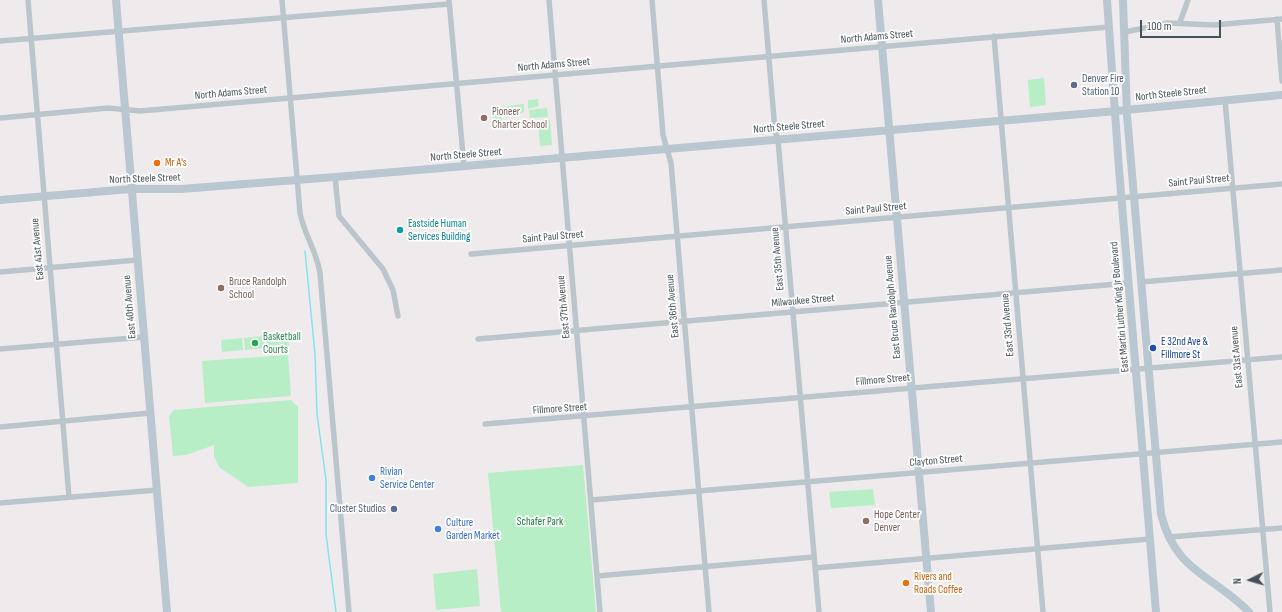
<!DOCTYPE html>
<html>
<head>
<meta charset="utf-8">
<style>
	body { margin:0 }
	#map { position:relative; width:1282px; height:612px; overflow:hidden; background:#efebec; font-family:"Sofia Sans Condensed",sans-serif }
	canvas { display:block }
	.north { position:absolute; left:1230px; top:560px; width:40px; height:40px; -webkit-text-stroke:3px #fff; paint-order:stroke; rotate:265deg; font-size:11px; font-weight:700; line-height:16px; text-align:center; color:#445259 }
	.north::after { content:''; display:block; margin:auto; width:14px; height:18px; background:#445259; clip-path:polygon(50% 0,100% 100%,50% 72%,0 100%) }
	.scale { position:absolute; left:1140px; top:20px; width:81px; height:18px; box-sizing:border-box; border:2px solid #445259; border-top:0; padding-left:5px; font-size:12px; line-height:14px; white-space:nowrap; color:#445259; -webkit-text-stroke:3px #fff; paint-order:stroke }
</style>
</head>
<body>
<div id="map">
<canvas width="1282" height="612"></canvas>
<div class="north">N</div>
<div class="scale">100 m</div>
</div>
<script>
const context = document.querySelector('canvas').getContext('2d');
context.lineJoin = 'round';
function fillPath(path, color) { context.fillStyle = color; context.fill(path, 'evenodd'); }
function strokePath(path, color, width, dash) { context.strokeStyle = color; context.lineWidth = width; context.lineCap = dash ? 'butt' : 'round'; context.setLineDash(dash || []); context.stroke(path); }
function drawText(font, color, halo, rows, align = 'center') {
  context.font = font + ' "Sofia Sans Condensed",sans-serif'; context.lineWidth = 3.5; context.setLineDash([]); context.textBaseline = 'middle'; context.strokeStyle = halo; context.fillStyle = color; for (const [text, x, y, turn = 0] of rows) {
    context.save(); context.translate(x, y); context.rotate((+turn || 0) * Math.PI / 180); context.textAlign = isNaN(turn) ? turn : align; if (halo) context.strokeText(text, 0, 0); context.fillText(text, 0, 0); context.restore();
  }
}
fillPath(new Path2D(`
	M1044,78L1046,105L1030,107L1028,80Z
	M538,99L539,106L528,109V100Z
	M524,104V112L519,114L509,112L501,107Z
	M547,108L548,117L530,118L529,110Z
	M492,114H495L501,117L504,123L493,124Z
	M550,120L552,145L540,146L538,121Z
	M288,334L289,346L267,348L266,336Z
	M264,336L265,348L245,350L244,338Z
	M242,338L243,350L222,352L221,340Z
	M288,355L291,396L205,403L202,361Z
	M291,400L298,407V483L248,487L219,467L214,456V445L186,455L173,456L169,416L174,410Z
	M583,465L596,612H501L488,473Z
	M873,489L875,505L831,508L829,492Z
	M477,569L480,606L436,610L433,574Z`), '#b8eec6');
strokePath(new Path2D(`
	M305,251L315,354L317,414L326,480V534L336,612`), '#85e3eb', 1.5);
strokePath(new Path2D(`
	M28,0L69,497
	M282,0L300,213C304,234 317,252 320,273L349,612
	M449,0L464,166
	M549,0L600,612
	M652,0L663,135L671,163L709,612
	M764,0L775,131L778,140L819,612
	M1277,19L1282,81
	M1180,22L1188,0
	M1125,32L1168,23L1214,25L1282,19
	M994,36L1043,612
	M0,41L449,4
	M1225,100L1270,612
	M0,118L108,108L140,111L1109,27
	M335,177L339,216L383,269L393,290L398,316
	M471,254L1282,184
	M0,272L137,260
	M1141,282L1282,270
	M478,339L1129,283
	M0,349L144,337
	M485,424L1282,357
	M0,427L150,413
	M591,500L1282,442
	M0,503L157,490
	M1169,537L1282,528
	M815,568L1150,539
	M597,576L814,557`), '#bac6cb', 5.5);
strokePath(new Path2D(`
	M116,0L167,612
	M878,0L931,612
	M1107,0L1119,169L1156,612
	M1123,0L1127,115L1161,514C1175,572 1213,575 1249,612
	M0,200L131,189H181L335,177L1105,112L1282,95`), '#b9c7d0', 8);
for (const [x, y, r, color] of [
	[1074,85,4,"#5c6f8a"],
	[484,118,4,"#8d6e63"],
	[157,163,4,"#e8710a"],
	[400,230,4,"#0f9aa8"],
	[221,288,4,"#8d6e63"],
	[255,343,4,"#2e9e5b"],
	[1153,348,4,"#1a4fb4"],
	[372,478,4,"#3f7fe0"],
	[394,509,4,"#5c6f8a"],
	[866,521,4,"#8d6e63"],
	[438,529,4,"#3f7fe0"],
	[906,583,4,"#e8710a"]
]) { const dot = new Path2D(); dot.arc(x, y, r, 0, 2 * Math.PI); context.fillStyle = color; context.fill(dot); strokePath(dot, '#fff', 1.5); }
drawText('11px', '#445259', '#fff', [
	["North Adams Street",877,37,-5],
	["North Adams Street",554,65,-5],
	["North Adams Street",231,93,-5],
	["North Steele Street",1171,94,-6],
	["North Steele Street",789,127,-5],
	["North Steele Street",466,155,-5],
	["North Steele Street",145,179,-2],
	["Saint Paul Street",1199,181,-5],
	["Saint Paul Street",876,209,-5],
	["Saint Paul Street",553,237,-5],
	["East 41st Avenue",38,249,-95],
	["East 35th Avenue",778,259,-95],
	["Milwaukee Street",803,301,-5],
	["East 36th Avenue",673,306,-95],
	["East 40th Avenue",130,307,-95],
	["East 37th Avenue",564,307,-95],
	["East Bruce Randolph Avenue",893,307,-95],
	["East Martin Luther King Jr Boulevard",1120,307,-95],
	["East 33rd Avenue",1008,325,-95],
	["East 31st Avenue",1237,357,-95],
	["Fillmore Street",883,380,-5],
	["Fillmore Street",560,409,-4],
	["Clayton Street",936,461,-5]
]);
drawText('11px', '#4e5e75', '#fff', [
	["Denver Fire",1082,79],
	["Station 10",1082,92],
	["Cluster Studios",386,509,"right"]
], 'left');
drawText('11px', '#785e54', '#fff', [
	["Pioneer",492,112],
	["Charter School",492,125],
	["Bruce Randolph",229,282],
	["School",229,295],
	["Hope Center",874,515],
	["Denver",874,528]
], 'left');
drawText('11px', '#c56008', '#fff', [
	["Mr A's",165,163],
	["Rivers and",914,577],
	["Roads Coffee",914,590]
], 'left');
drawText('11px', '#0d838f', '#fff', [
	["Eastside Human",408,224],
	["Services Building",408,237]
], 'left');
drawText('11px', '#27864d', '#fff', [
	["Basketball",263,337],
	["Courts",263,350]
], 'left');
drawText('11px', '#164399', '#fff', [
	["E 32nd Ave &",1161,342],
	["Fillmore St",1161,355]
], 'left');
drawText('11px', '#366cbe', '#fff', [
	["Rivian",380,472],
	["Service Center",380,485],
	["Culture",446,523],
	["Garden Market",446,536]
], 'left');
drawText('11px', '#16793a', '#fff', [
	["Schafer Park",540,522]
]);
</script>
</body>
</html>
